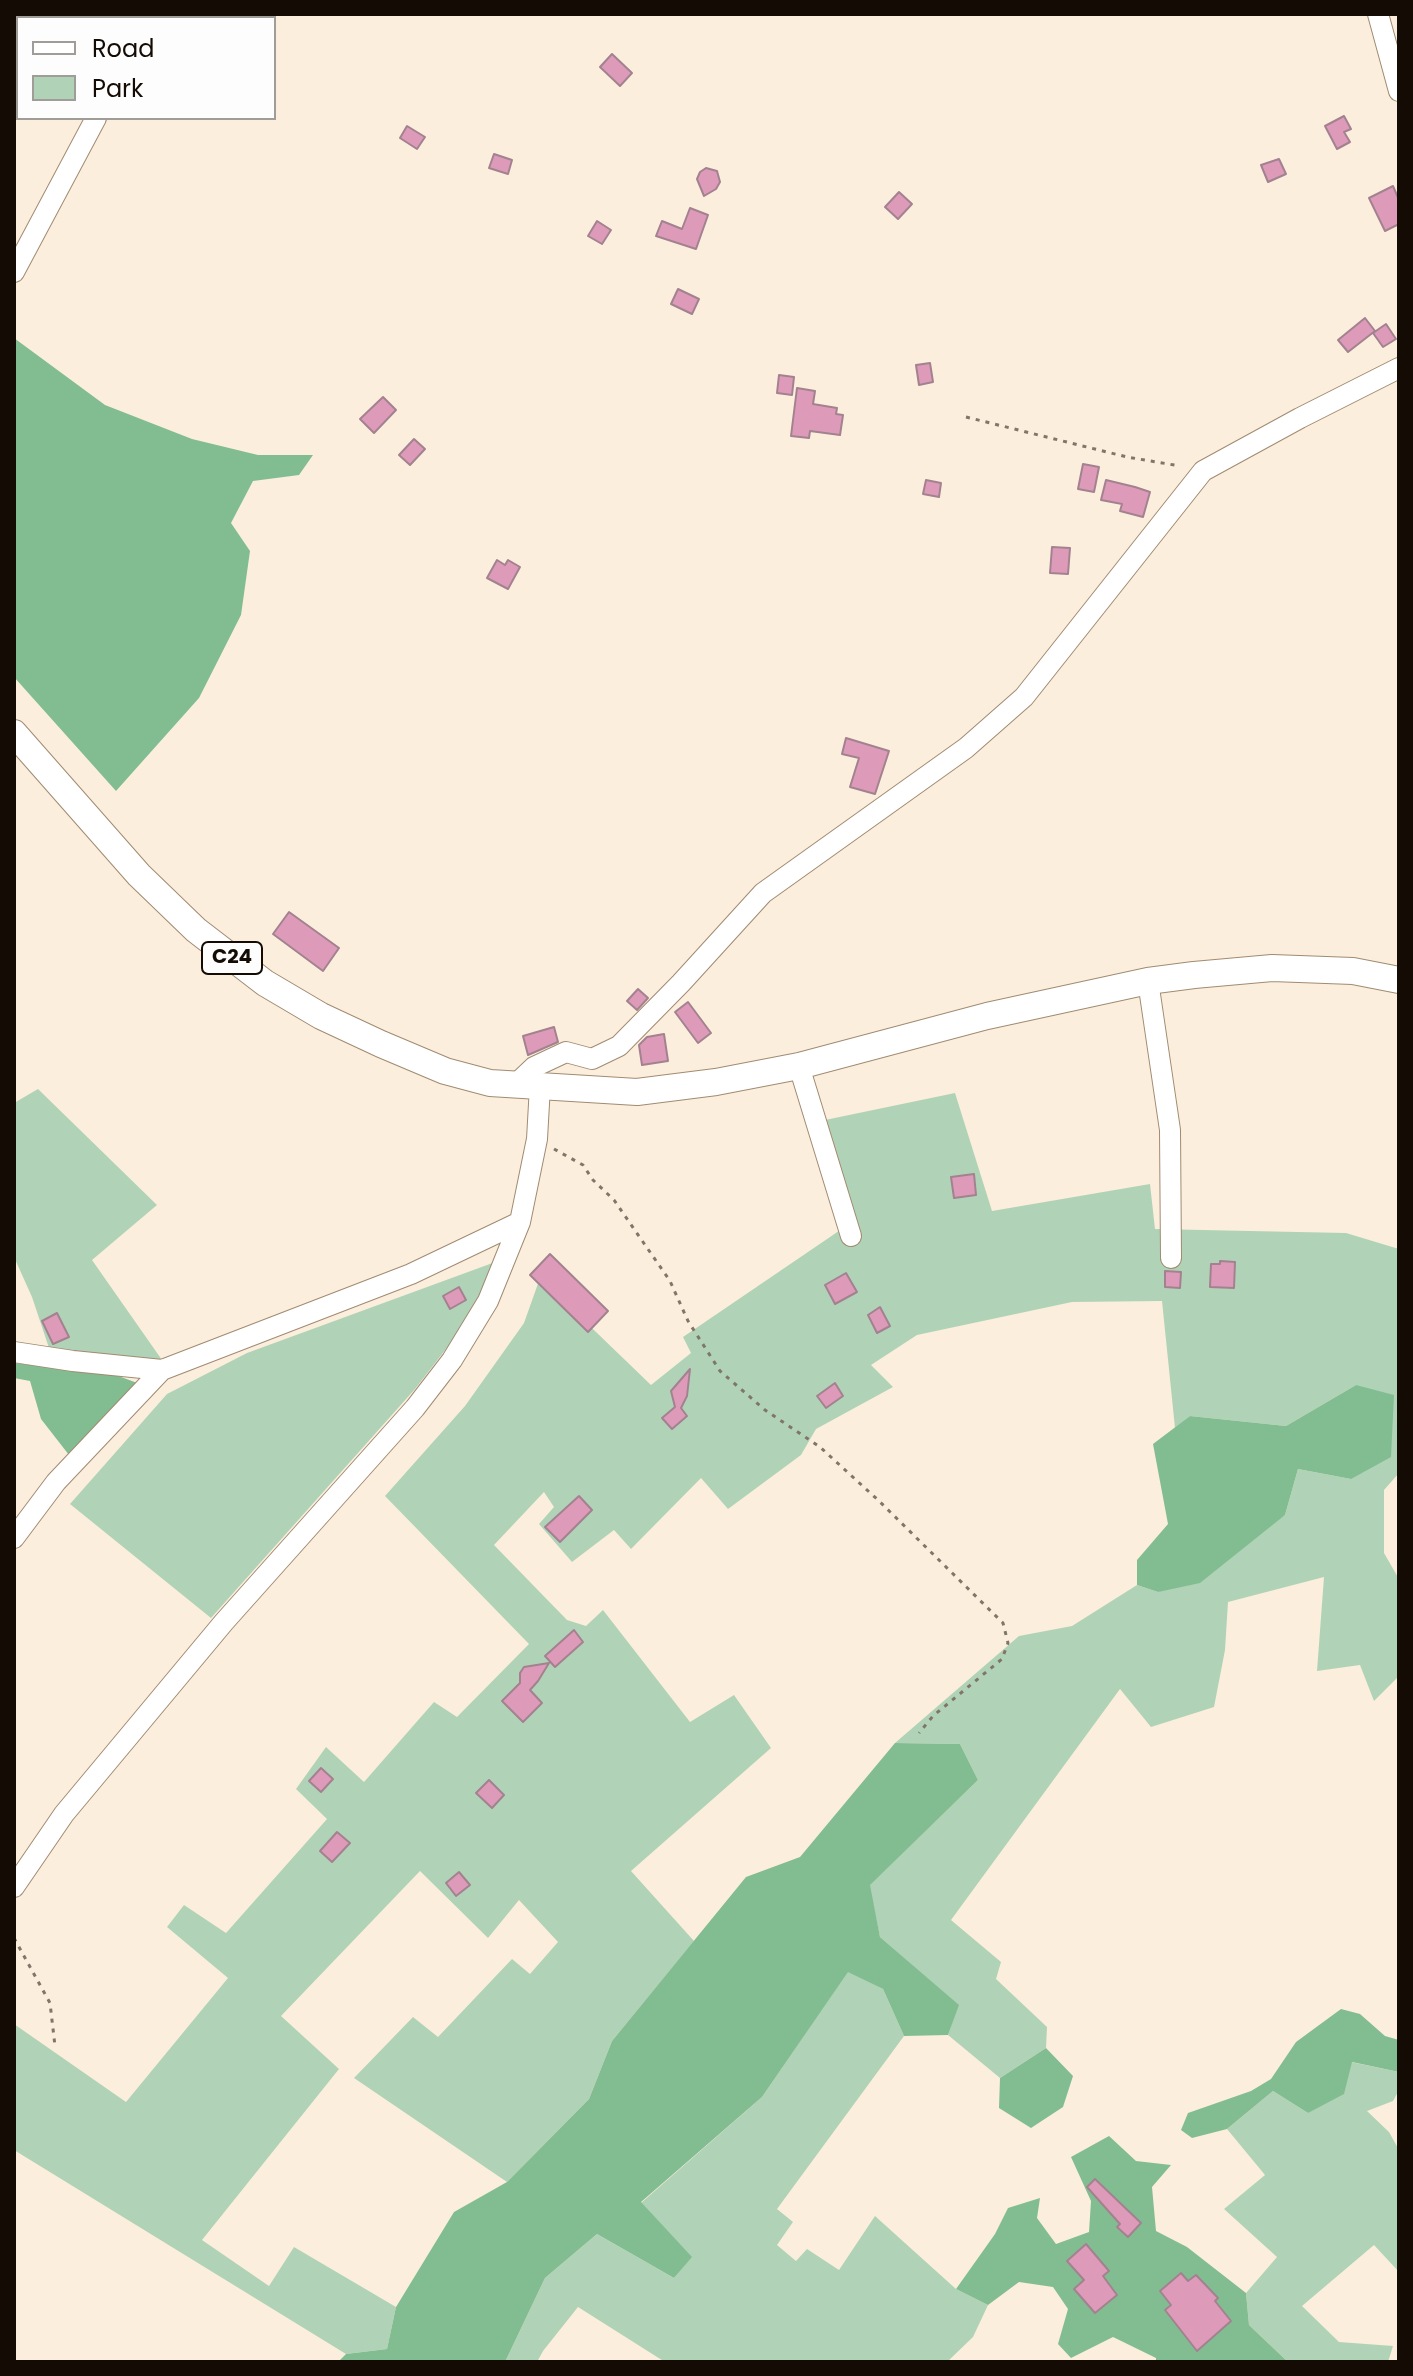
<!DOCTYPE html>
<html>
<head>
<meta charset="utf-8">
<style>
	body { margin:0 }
	#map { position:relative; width:1413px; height:2376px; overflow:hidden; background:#fceedd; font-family:Poppins,sans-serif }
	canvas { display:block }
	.frame { position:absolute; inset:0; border:16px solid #140c04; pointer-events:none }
	.legend { position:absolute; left:16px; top:16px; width:260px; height:104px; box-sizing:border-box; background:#fdfdfd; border:2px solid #a09d99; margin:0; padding:10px 14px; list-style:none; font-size:24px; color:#140c04 }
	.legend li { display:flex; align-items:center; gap:16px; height:40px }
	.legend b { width:40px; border:2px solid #a09d99 }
</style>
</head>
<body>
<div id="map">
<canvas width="1413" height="2376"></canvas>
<div class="frame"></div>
<ul class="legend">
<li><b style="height:10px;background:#fff"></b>Road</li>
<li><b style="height:22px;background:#b0d3b7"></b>Park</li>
</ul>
</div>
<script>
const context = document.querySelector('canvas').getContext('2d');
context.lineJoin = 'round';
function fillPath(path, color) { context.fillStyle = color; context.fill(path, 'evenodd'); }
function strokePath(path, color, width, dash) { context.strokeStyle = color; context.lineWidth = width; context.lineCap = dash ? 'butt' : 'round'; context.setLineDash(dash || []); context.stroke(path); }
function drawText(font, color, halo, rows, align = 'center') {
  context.font = font + ' Poppins,sans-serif'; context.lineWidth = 6; context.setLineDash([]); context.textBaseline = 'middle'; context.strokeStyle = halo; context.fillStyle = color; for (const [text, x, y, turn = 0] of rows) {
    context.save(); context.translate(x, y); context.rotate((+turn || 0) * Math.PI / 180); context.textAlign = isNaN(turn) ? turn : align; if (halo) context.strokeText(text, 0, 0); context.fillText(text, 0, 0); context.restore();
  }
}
fillPath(new Path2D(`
	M38,1089L157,1205L92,1260L162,1360L50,1351L32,1297L14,1257V1103Z
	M955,1093L992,1211L1150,1184L1155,1229L1346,1233L1399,1249V1473L1384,1490V1553L1399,1579V1676L1374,1701L1360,1665L1317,1671L1324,1577L1228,1602L1225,1650L1214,1707L1151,1727L1120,1689L951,1920L1001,1962L996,1979L1047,2027L1046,2048L1000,2078L948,2035L958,2005L880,1937L869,1885L978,1780L960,1744L895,1743L1019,1636L1072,1626L1137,1585L1158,1592L1285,1515L1298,1469L1351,1479L1356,1385L1286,1426L1190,1416L1175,1428L1162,1301L1072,1302L917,1335L871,1365L893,1387L816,1429L801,1455L728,1509L701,1478L631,1549L614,1530L572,1562L539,1524L554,1507L544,1492L494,1545L567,1620L586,1626L603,1610L690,1722L734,1695L771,1748L631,1871L694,1941L612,2041L589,2099L507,2182L354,2078L413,2017L438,2037L512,1959L530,1974L558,1942L519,1900L488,1938L420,1871L281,2016L339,2069L202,2240L269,2286L294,2247L396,2307L387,2349L346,2354L14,2150V2024L126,2102L228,1978L167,1927L184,1905L226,1933L327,1819L296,1789L326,1747L364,1782L434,1702L457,1717L529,1644L385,1496L465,1406L524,1323L540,1278L651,1385L691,1353L683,1337L855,1220L825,1120Z
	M498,1261L473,1314L415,1389L211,1618L70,1504L167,1394L247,1353Z
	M848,1971L883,1989L904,2036L777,2209L793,2222L777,2245L796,2261L807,2249L839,2270L875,2216L956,2289L988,2305L973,2337L947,2362H665L578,2307L543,2351L537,2362H505L545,2278L597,2234L674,2278L691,2257L641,2203L762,2097Z
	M1351,2062L1399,2072V2090L1393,2101L1367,2111L1389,2132L1399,2150V2272L1374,2245L1302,2306L1339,2342L1393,2346L1388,2362H1288L1249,2325L1246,2293L1277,2257L1224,2209L1265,2175L1227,2129L1273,2091L1308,2113Z`), '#b0d3b7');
fillPath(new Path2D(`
	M14,338L105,405L192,439L258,455H313L299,475L253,481L231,523L250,551L241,615L199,698L116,791L14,677Z
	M14,1363L113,1374L140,1384L69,1455L41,1419L30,1381L14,1378Z
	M1356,1385L1394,1395L1391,1457L1351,1479L1298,1469L1285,1515L1200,1583L1158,1592L1137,1585V1560L1168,1524L1153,1444L1190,1416L1286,1426Z
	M895,1743L960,1744L978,1780L870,1885L880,1937L959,2005L948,2035L904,2036L883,1989L848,1972L762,2097L641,2202L692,2257L674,2278L597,2234L545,2278L505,2362H338L346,2354L387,2349L396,2307L454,2212L507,2182L589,2099L612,2041L746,1877L800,1857Z
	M1341,2009L1360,2014L1385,2036L1399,2040V2072L1352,2062L1344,2094L1308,2113L1273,2091L1227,2129L1192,2138L1181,2130L1188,2113L1251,2091L1271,2079L1296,2042Z
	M1046,2048L1073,2076L1063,2107L1031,2128L999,2108L1000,2078Z
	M1109,2136L1136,2161L1171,2165L1152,2187L1156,2231L1187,2247L1246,2293L1249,2325L1288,2362H1156V2358L1113,2337L1071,2358L1058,2344L1068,2309L1053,2287L1019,2282L988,2305L956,2289L995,2234L1008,2208L1040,2198L1037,2218L1056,2244L1089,2232L1091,2201L1071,2157Z`), '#82bd91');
const building = new Path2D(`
	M612,54L632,73L620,86L600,67Z
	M1344,116L1351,129L1344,132L1350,142L1337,149L1325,126Z
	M407,126L425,137L417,149L400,138Z
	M494,154L512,160L508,174L489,168Z
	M1279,159L1286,174L1268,182L1261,165Z
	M706,168L717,171L720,182L716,189L704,196L697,179L700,172Z
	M1393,186L1399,200V224L1385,231L1369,198Z
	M899,192L912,204L898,219L885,207Z
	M690,208L708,215L696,249L656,236L662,221L682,229Z
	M597,221L611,230L602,244L588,236Z
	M678,289L699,299L692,314L671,304Z
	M1365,318L1375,331L1348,352L1338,340Z
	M1386,324L1396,339L1383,347L1373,333Z
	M930,363L933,382L919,385L916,365Z
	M779,375L794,377L792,395L777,393Z
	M797,388L815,391L813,404L837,408L836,414L843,415L840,435L810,431L809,438L791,436Z
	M383,397L396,410L374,433L360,419Z
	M414,439L425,449L410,465L399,455Z
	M1083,464L1099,467L1094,492L1078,489Z
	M926,480L941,483L939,497L923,494Z
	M1106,480L1135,487L1150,492L1143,517L1120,511L1122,504L1101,500Z
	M1052,547L1070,548L1068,574L1050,573Z
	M497,560L505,565L508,560L520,567L508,589L487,578Z
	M846,738L889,751L875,794L850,787L859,758L842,754Z
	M289,912L339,948L323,971L273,934Z
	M638,989L648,998L637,1010L627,1001Z
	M688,1002L711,1033L698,1043L675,1012Z
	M554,1027L558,1042L528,1055L523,1036Z
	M664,1034L668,1061L642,1065L639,1045L647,1037Z
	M974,1174L976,1195L954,1198L951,1177Z
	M550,1254L608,1311L588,1332L530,1275Z
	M1220,1261L1235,1262L1234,1288L1210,1287L1211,1264H1220Z
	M1165,1271L1181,1272L1180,1288L1165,1287Z
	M846,1273L857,1292L835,1304L825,1285Z
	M459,1287L466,1300L450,1309L443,1296Z
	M880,1307L890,1326L877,1333L868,1315Z
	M57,1313L69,1337L53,1344L42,1321Z
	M690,1369L687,1396L681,1408L687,1416L672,1429L662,1418L675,1407L671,1391Z
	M835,1383L843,1396L826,1408L817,1396Z
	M579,1496L592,1510L560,1542L545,1527Z
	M574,1630L583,1642L555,1667L545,1656Z
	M549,1663L538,1681L530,1690L542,1703L523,1722L502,1701L520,1683V1673L524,1667Z
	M321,1768L333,1779L321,1792L309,1781Z
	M489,1780L504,1795L492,1808L476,1793Z
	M337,1832L350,1843L332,1862L320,1851Z
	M459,1872L470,1885L456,1896L446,1883Z
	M1095,2179L1141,2223L1128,2237L1117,2227L1120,2224L1087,2187Z
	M1086,2244L1109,2271L1103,2276L1117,2295L1095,2313L1074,2289L1084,2280L1067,2261Z
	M1181,2273L1188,2281L1196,2275L1218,2298L1215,2301L1231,2321L1197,2351L1165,2310L1171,2305L1160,2291Z`);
fillPath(building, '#de9bb9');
strokePath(building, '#a38290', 2);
const minor = new Path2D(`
	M1378,14L1399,91
	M148,18L150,14
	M14,272L96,118
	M1148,981L1170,1130L1171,1258
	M799,1066L851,1236
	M515,1085L534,1067L566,1052L592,1059L619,1046L681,983L763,893L966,748L1024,697L1203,471L1300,418L1399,368
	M14,1352L73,1361L162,1370
	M14,1538L56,1482L162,1370L411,1274L520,1222
	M14,1887L64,1814L224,1622L415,1408L452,1360L488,1301L520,1222L537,1139L540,1086`);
const major = new Path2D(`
	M14,733L139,875L196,930L265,983L321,1016L381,1044L445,1071L490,1083L637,1092L716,1082L799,1066L987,1016L1148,981L1194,975L1272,968L1353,971L1399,980`);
strokePath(minor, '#a18b71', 22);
strokePath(major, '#a18b71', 28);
strokePath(new Path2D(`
	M966,417L1127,457L1180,466
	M554,1149L583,1165L593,1180L614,1200L670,1281L688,1321L720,1371L765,1410L820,1447L878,1500L1003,1623L1008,1643L1002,1659L933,1716L919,1733
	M14,1938L50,2003L55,2046`), '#807569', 3, [4, 6]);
strokePath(minor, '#fff', 20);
strokePath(major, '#fff', 26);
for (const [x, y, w] of [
	[232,958,60]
]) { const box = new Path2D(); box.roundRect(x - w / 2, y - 16, w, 32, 6); context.fillStyle = '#fdfdfd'; context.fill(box); strokePath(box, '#140c04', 2); }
drawText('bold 20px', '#140c04', null, [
	["C24",232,958]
]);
</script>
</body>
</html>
